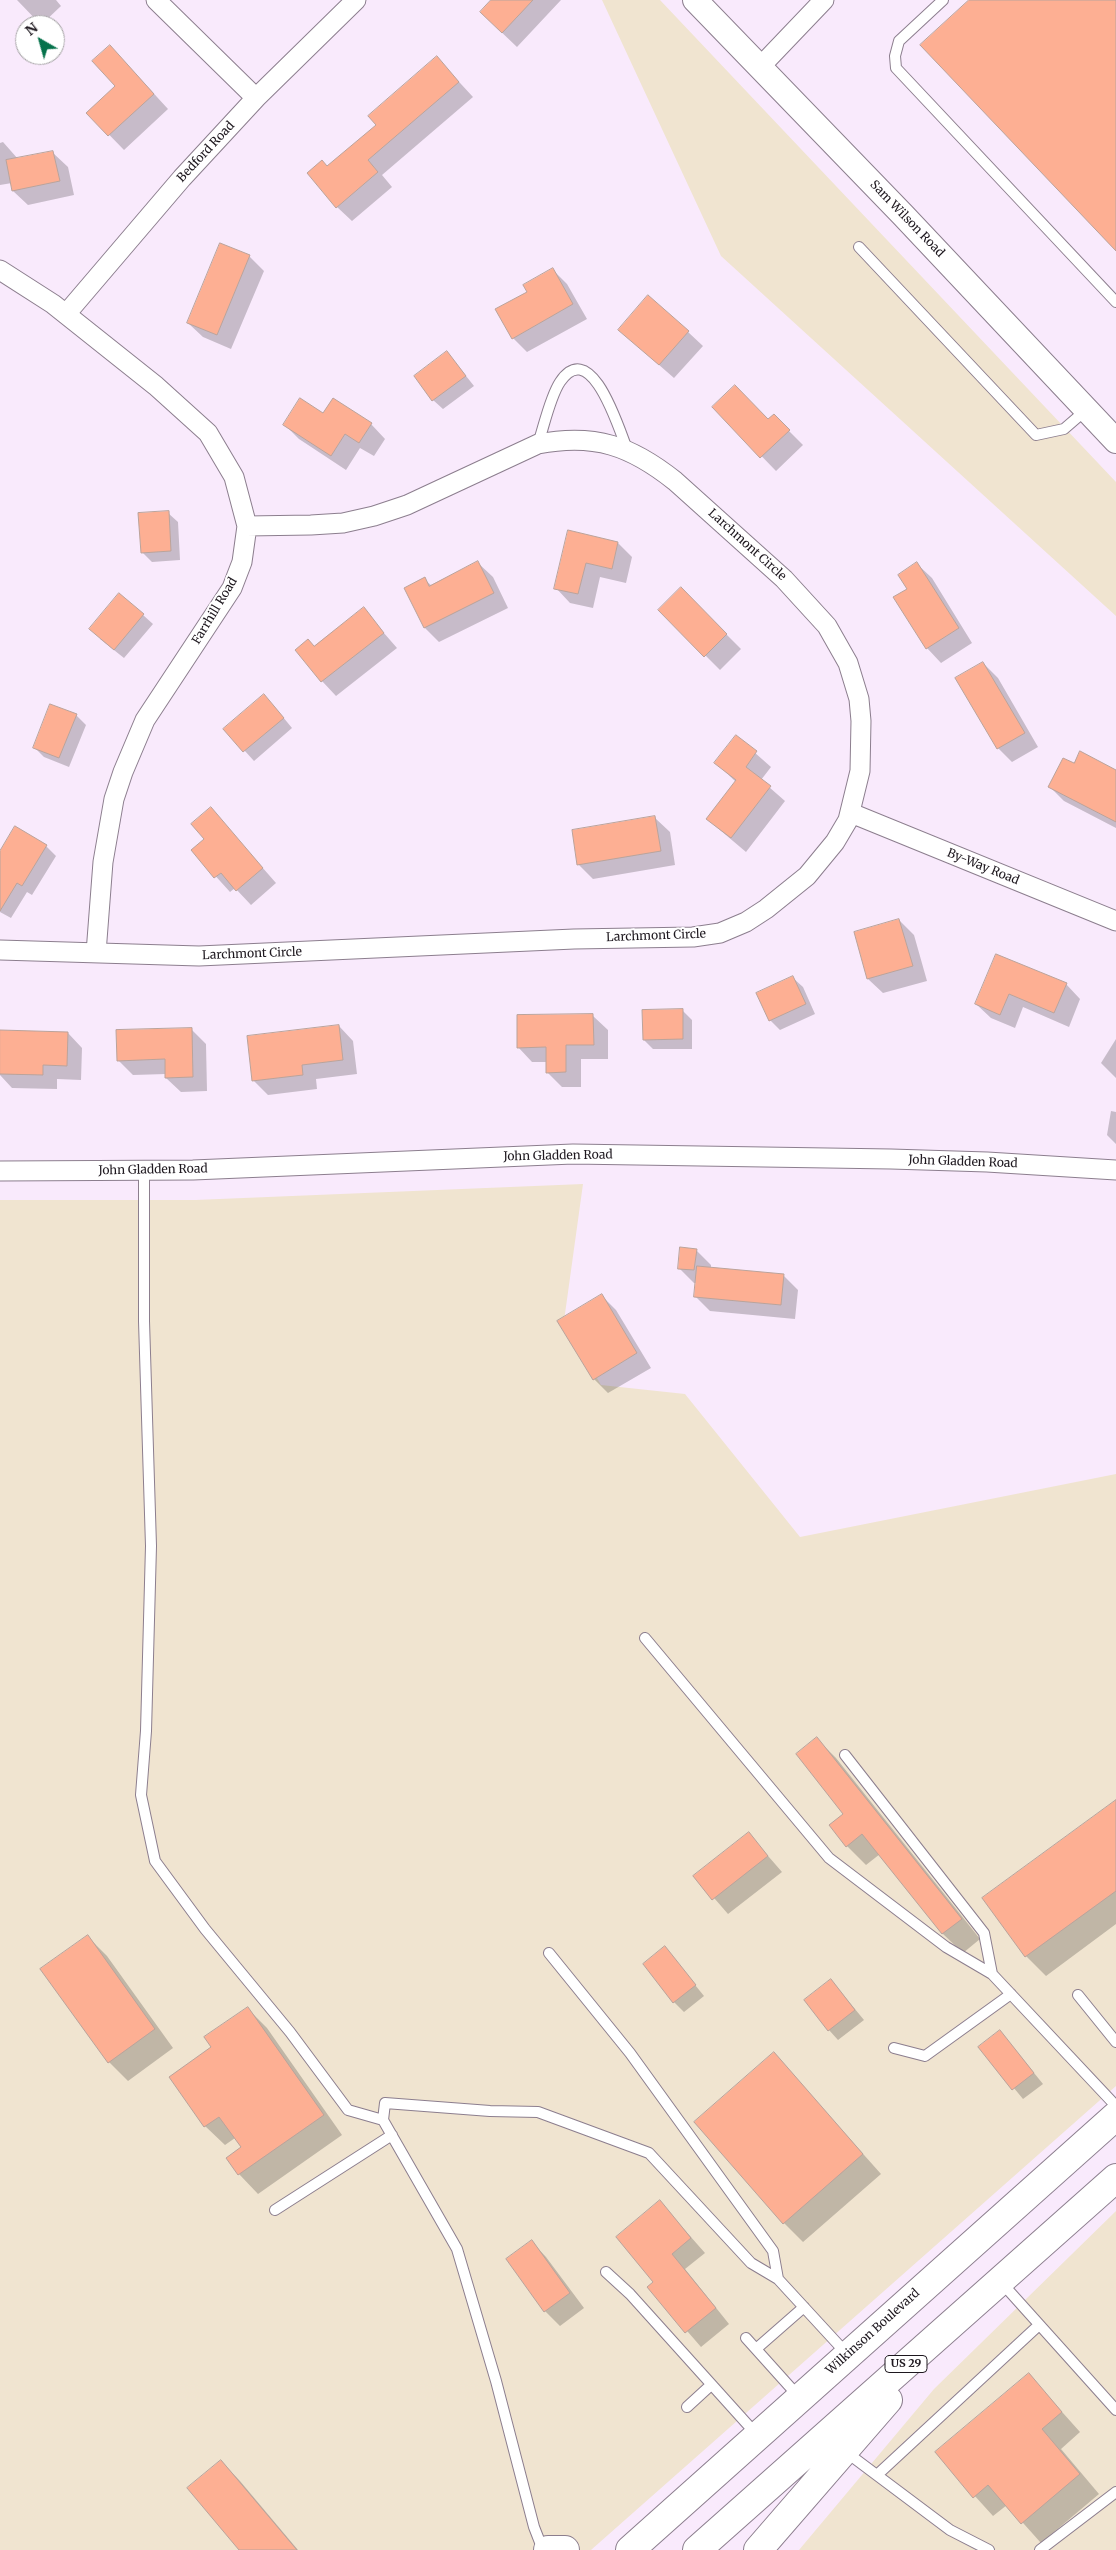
<!DOCTYPE html>
<html>
<head>
<meta charset="utf-8">
<style>
	body { margin:0 }
	#map { position:relative; width:1116px; height:2550px; overflow:hidden; background:#f9eafc; font-family:Merriweather,serif }
	canvas { display:block }
	.north { position:absolute; left:15px; top:15px; width:50px; height:50px; box-sizing:border-box; background:#fff; border:1px solid #a5a3a5; border-radius:50%; rotate:322deg; font-size:14px; font-weight:700; line-height:20px; text-align:center; color:#1e181f }
	.north::after { content:''; display:block; margin:auto; width:18px; height:22px; background:#05724b; clip-path:polygon(50% 0,100% 100%,50% 72%,0 100%) }
</style>
</head>
<body>
<div id="map">
<canvas width="1116" height="2550"></canvas>
<div class="north">N</div>
</div>
<script>
const context = document.querySelector('canvas').getContext('2d');
context.lineJoin = 'round';
function fillPath(path, color) { context.fillStyle = color; context.fill(path, 'evenodd'); }
function strokePath(path, color, width, dash) { context.strokeStyle = color; context.lineWidth = width; context.lineCap = dash ? 'butt' : 'round'; context.setLineDash(dash || []); context.stroke(path); }
function drawText(font, color, halo, rows, align = 'center') {
  context.font = font + ' Merriweather,serif'; context.lineWidth = 4; context.setLineDash([]); context.textBaseline = 'middle'; context.strokeStyle = halo; context.fillStyle = color; for (const [text, x, y, turn = 0] of rows) {
    context.save(); context.translate(x, y); context.rotate((+turn || 0) * Math.PI / 180); context.textAlign = isNaN(turn) ? turn : align; if (halo) context.strokeText(text, 0, 0); context.fillText(text, 0, 0); context.restore();
  }
}
fillPath(new Path2D(`
	M602,0H660L1116,482V616L721,256Z
	M583,1184L564,1321L601,1385L685,1394L800,1537L1116,1474V2086L591,2550H0V1200H195Z
	M1116,2211V2550H799L934,2389Z`), '#f0e4d0');
fillPath(new Path2D(`
	M17,0H56L61,6L41,25Z
	M493,0H561L517,47L496,27Z
	M437,58L473,97L382,175L392,187L352,221L337,207L328,168L378,125Z
	M124,61L168,109L124,150L88,113L117,86Z
	M3,142L18,159L53,153L68,167L74,195L28,205L13,191L12,183L0,185V143Z
	M249,256L264,271L231,349L203,337L188,323Z
	M553,270L567,284L587,319L527,352L513,338L529,292Z
	M688,332L703,346L674,378L635,344Z
	M447,352L474,386L443,409L433,400Z
	M714,407L769,421L774,416L803,445L776,471Z
	M324,415L371,424L385,439L374,456L360,448L346,470L299,439L285,425Z
	M168,513L178,522L180,560L152,562L142,552Z
	M569,532L618,543L632,557L626,583L600,577L593,608L570,603L556,588Z
	M478,563L493,577L508,608L439,642L425,628L424,579L432,586Z
	M917,564L932,578L972,643L941,663L927,648L909,589Z
	M681,589L741,649L720,670L660,610Z
	M363,609L397,648L336,696L322,681L315,648Z
	M143,615L153,624L124,658L100,639Z
	M983,663L998,678L1038,747L1012,762L998,748Z
	M273,705L292,728L254,761L225,729Z
	M76,715L86,725L69,767L44,757L35,748Z
	M737,737L771,767L761,780L785,801L746,852L707,819L736,782L716,763Z
	M1074,765L1116,771V828L1064,801L1049,786Z
	M211,809L276,883L251,905L235,888L230,892L192,850L205,839Z
	M655,818L670,832L675,865L593,879L578,864Z
	M46,846L56,856L32,895L27,892L11,918L0,912V854Z
	M899,920L914,935L927,981L883,993L868,979L855,933Z
	M996,955L1066,984L1080,999L1069,1027L1023,1007L1015,1028L991,1018L976,1004Z
	M793,978L803,987L815,1014L780,1030L770,1020Z
	M682,1010L692,1020V1049H653L644,1040Z
	M593,1016L608,1030V1059H581V1087H562L547,1072V1062H532L518,1047Z
	M339,1026L353,1041L357,1074L316,1079L317,1089L268,1095L253,1080Z
	M191,1029L206,1044L207,1091L181,1092L166,1078V1074L133,1075L118,1060Z
	M0,1031L68,1033L82,1048L81,1080L57,1079V1089L12,1088L0,1075Z
	M1116,1039V1078L1101,1063Z
	M1111,1111L1116,1112V1144L1107,1135Z
	M696,1250L711,1265V1268L783,1275L798,1290L795,1319L710,1311L696,1297L697,1283H694L679,1268Z
	M602,1296L616,1310L651,1368L608,1393L594,1379Z
	M817,1739L836,1758L980,1939L963,1953L943,1934L880,1854L866,1865L847,1846L845,1814Z
	M1116,1801V1924L1046,1976L1026,1956L984,1899Z
	M749,1834L782,1872L728,1914L695,1876Z
	M88,1937L107,1956L173,2048L128,2081L109,2062Z
	M665,1948L704,1996L684,2012L674,2002Z
	M831,1980L864,2020L838,2040L829,2030Z
	M248,2009L267,2028L342,2135L258,2194L239,2174L228,2158L242,2148L235,2138L225,2145L205,2126L171,2077L213,2047Z
	M1000,2031L1043,2084L1023,2099L980,2047Z
	M774,2054L881,2174L803,2242L784,2223Z
	M660,2202L705,2253L685,2269L729,2324L701,2347L649,2287L655,2282Z
	M532,2242L546,2257L584,2308L560,2326L545,2311L508,2260Z
	M1029,2375L1080,2432L1061,2449L1099,2494L1041,2543L1007,2505L993,2516L936,2453Z
	M221,2461L240,2481L298,2550H241Z`), '#0003');
const building = new Path2D(`
	M491,0H533L502,33L480,12Z
	M969,0H1116V251L920,45Z
	M110,45L154,94L108,136L86,113L115,86L92,61Z
	M437,56L459,82L368,160L378,172L336,208L307,173L322,160L327,166L376,125L368,116Z
	M53,151L60,181L12,191L6,160Z
	M220,243L250,255L217,335L187,323Z
	M553,268L573,304L512,339L495,309L527,292L523,285Z
	M648,295L689,331L659,365L618,330Z
	M447,351L466,376L432,401L414,376Z
	M735,385L768,419L774,414L790,430L760,458L712,407Z
	M300,398L323,413L333,398L372,423L359,443L345,434L331,456L283,425Z
	M169,511L171,551L141,553L138,513Z
	M568,530L618,542L612,569L586,563L578,594L554,589Z
	M478,561L494,593L424,628L404,588L425,577L429,586Z
	M917,562L959,628L926,649L893,597L907,589L898,575Z
	M681,587L727,634L704,657L658,610Z
	M119,593L144,614L114,650L89,629Z
	M364,607L384,633L321,682L295,650L308,639L314,646Z
	M983,662L1025,733L997,749L955,678Z
	M264,694L284,718L243,752L223,729Z
	M50,704L77,714L59,758L33,748Z
	M736,735L757,751L746,767L771,786L731,838L706,819L736,780L714,763Z
	M1080,751L1116,770V822L1048,787L1063,758L1074,763Z
	M211,807L263,868L236,891L221,873L214,878L191,850L204,839L191,824Z
	M655,816L661,851L577,865L572,830Z
	M15,826L47,845L22,886L17,883L0,911V851Z
	M899,919L913,966L867,979L854,932Z
	M996,954L1067,983L1054,1013L1009,994L1000,1015L975,1004Z
	M793,976L806,1004L769,1021L756,993Z
	M683,1009V1039L643,1040L642,1010Z
	M593,1014L594,1045H566V1072L546,1073V1047L517,1048V1015Z
	M339,1025L343,1060L302,1065L303,1075L252,1081L247,1036Z
	M192,1028L193,1077L165,1078V1059L117,1061L116,1030Z
	M0,1030L68,1032L67,1066L43,1065V1075L0,1074Z
	M680,1247L697,1249L694,1270L678,1269Z
	M697,1266L784,1274L781,1305L694,1297Z
	M602,1294L637,1353L593,1380L557,1321Z
	M817,1737L962,1919L942,1934L862,1834L846,1847L829,1825L843,1814L796,1754Z
	M1116,1800V1891L1025,1957L982,1898Z
	M749,1832L768,1856L712,1900L693,1876Z
	M88,1935L155,2029L108,2063L40,1969Z
	M665,1946L696,1985L673,2003L643,1964Z
	M831,1979L855,2010L828,2031L804,2000Z
	M248,2007L324,2115L238,2175L226,2158L241,2147L219,2117L204,2127L169,2077L211,2047L204,2037Z
	M1000,2030L1034,2073L1012,2090L978,2047Z
	M774,2052L863,2154L783,2224L694,2122Z
	M660,2200L691,2238L672,2254L716,2308L685,2333L647,2287L653,2282L616,2237Z
	M532,2240L570,2293L544,2312L506,2259Z
	M1029,2373L1062,2412L1042,2429L1080,2474L1021,2524L988,2485L973,2498L935,2452Z
	M221,2460L297,2550H239L187,2488Z`);
fillPath(building, '#fdaf93');
strokePath(building, '#baa39b', 1);
const service = new Path2D(`
	M943,0L899,41L895,56L896,68L1116,302
	M859,247L1036,435L1064,429L1086,410
	M538,444C544,426 550,397 560,382C591,336 619,429 627,449
	M144,1171V1321L151,1546L146,1731L141,1795L155,1861L205,1929L290,2032L348,2110L383,2120
	M645,1638L829,1858L946,1947L992,1974L1116,2106
	M845,1755L984,1933L992,1974
	M549,1953L630,2053L773,2251L778,2279
	M1078,1995L1116,2042
	M894,2048L925,2056L1011,1994
	M275,2210L392,2135
	M606,2272L630,2294L757,2435
	M1001,2282L1116,2410
	M746,2338L799,2397
	M756,2349L804,2307
	M687,2407L711,2385
	M846,2452L950,2530L989,2550
	M877,2475L1039,2325
	M543,2550L534,2527L496,2381L457,2249L383,2120L385,2103L490,2111L538,2112L649,2153L751,2263L778,2279L847,2354
	M1040,2550L1116,2492`);
const minor = new Path2D(`
	M156,0L256,98
	M760,67L824,0
	M0,270L53,304L156,386L208,433L234,477L247,526L242,562L232,588L145,720L123,772L114,799L103,862L96,953
	M66,314L182,178L256,98L356,0
	M851,813L1116,921
	M0,950L199,956L574,939L693,937L720,933L746,922L766,909L807,876L835,842L848,820L860,771L861,721L859,699L848,663L827,626L784,579L675,481C631,446 595,433 538,444L407,505L374,516L343,523L311,525L247,526
	M0,1171L193,1170L573,1154L891,1159L987,1162L1116,1170`);
const tertiary = new Path2D(`
	M695,0L903,215L1116,441`);
const primary = new Path2D(`
	M548,2550H565
	M630,2550L1116,2116
	M697,2550L1116,2178
	M758,2550L888,2400`);
strokePath(service, '#8c7e8e', 12);
strokePath(minor, '#8c7e8e', 21);
strokePath(tertiary, '#8c7e8e', 26);
strokePath(primary, '#8c7e8e', 30);
strokePath(service, '#fff', 10);
strokePath(minor, '#fff', 19);
strokePath(tertiary, '#fff', 24);
strokePath(primary, '#fff', 28);
for (const [x, y, w] of [
	[906,2364,42]
]) { const box = new Path2D(); box.roundRect(x - w / 2, y - 8.5, w, 17, 4); context.fillStyle = '#fff'; context.fill(box); strokePath(box, '#1e181f', 1); }
drawText('bold 11px', '#1e181f', null, [
	["US 29",906,2364]
]);
drawText('12px', '#1e181f', '#fff', [
	["Bedford Road",206,152,-47],
	["Sam Wilson Road",907,219,46],
	["Larchmont Circle",747,545,42],
	["Farrhill Road",215,611,-59],
	["By-Way Road",983,867,22],
	["Larchmont Circle",656,936,-2],
	["Larchmont Circle",252,954,-2],
	["John Gladden Road",558,1156,-1],
	["John Gladden Road",963,1162,2],
	["John Gladden Road",153,1170,-1],
	["Wilkinson Boulevard",873,2332,-42]
]);
</script>
</body>
</html>
